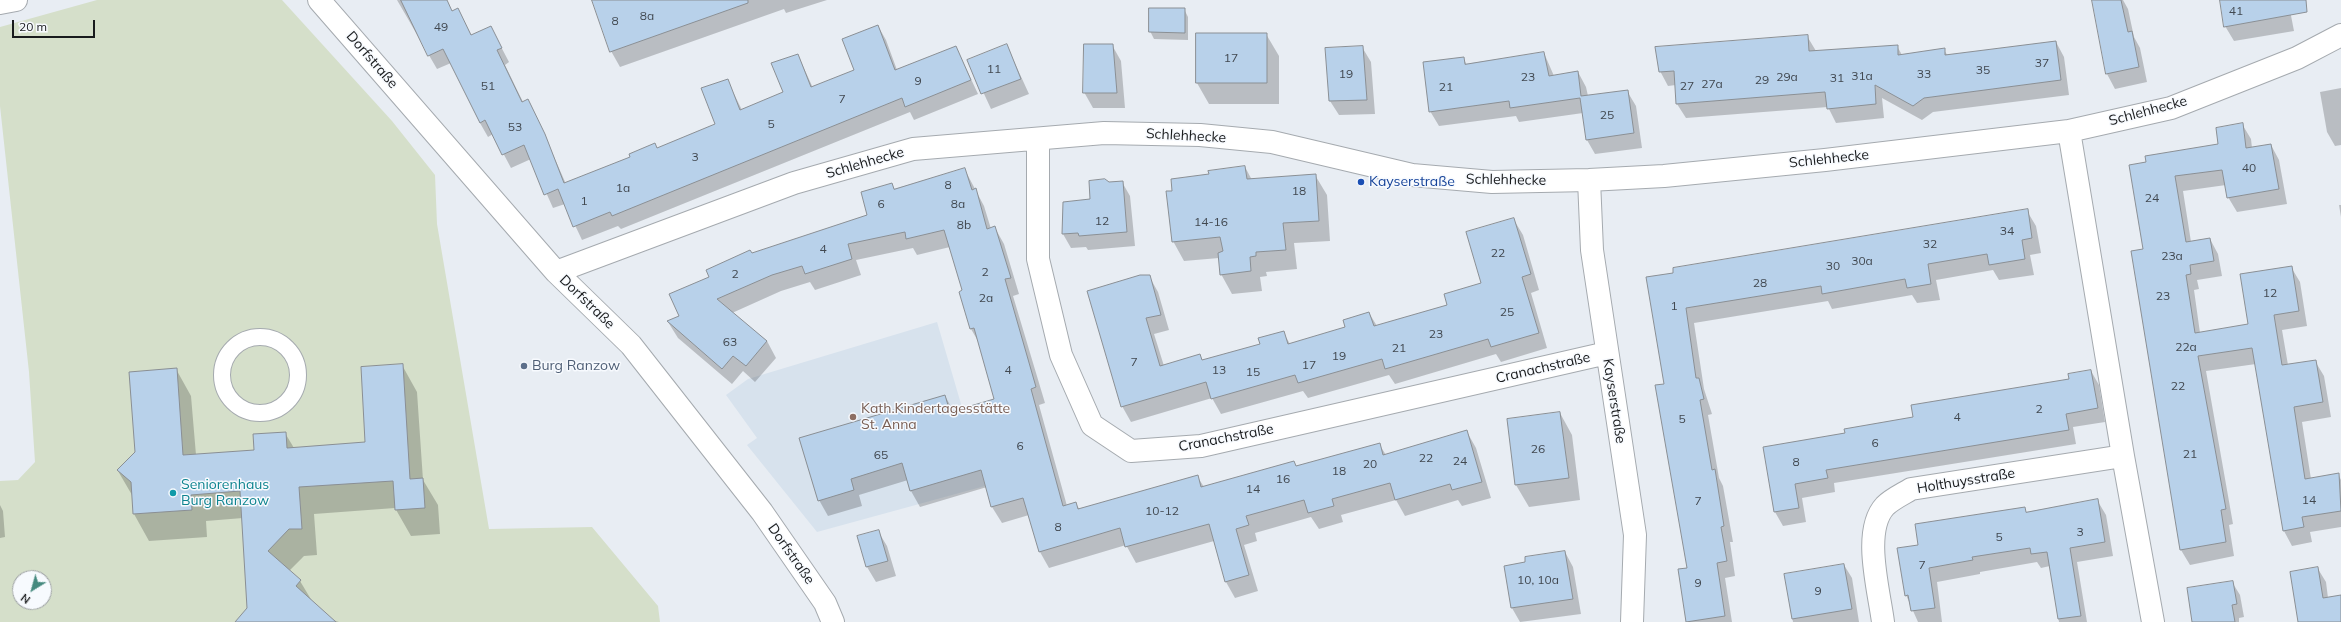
<!DOCTYPE html>
<html>
<head>
<meta charset="utf-8">
<style>
	body { margin:0 }
	#map { position:relative; width:2341px; height:622px; overflow:hidden; background:#e8edf3; font-family:Mulish,sans-serif }
	canvas { display:block }
	.north { position:absolute; left:12px; top:570px; width:40px; height:40px; box-sizing:border-box; background:#f7fafe; border:1px solid #9ea1a4; border-radius:50%; rotate:217deg; font-size:11px; font-weight:700; line-height:16px; text-align:center; color:#191b1d }
	.north::after { content:''; display:block; margin:auto; width:14px; height:18px; background:#468a7f; clip-path:polygon(50% 0,100% 100%,50% 72%,0 100%) }
	.scale { position:absolute; left:12px; top:20px; width:83px; height:18px; box-sizing:border-box; border:2px solid #191b1d; border-top:0; padding-left:5px; font-size:12px; line-height:14px; white-space:nowrap; color:#191b1d; -webkit-text-stroke:3px #f7fafe; paint-order:stroke }
</style>
</head>
<body>
<div id="map">
<canvas width="2341" height="622"></canvas>
<div class="north">N</div>
<div class="scale">20 m</div>
</div>
<script>
const context = document.querySelector('canvas').getContext('2d');
context.lineJoin = 'round';
function fillPath(path, color) { context.fillStyle = color; context.fill(path, 'evenodd'); }
function strokePath(path, color, width, dash) { context.strokeStyle = color; context.lineWidth = width; context.lineCap = dash ? 'butt' : 'round'; context.setLineDash(dash || []); context.stroke(path); }
function drawText(font, color, halo, rows, align = 'center') {
  context.font = font + ' Mulish,sans-serif'; context.lineWidth = 3; context.setLineDash([]); context.textBaseline = 'middle'; context.strokeStyle = halo; context.fillStyle = color; for (const [text, x, y, turn = 0] of rows) {
    context.save(); context.translate(x, y); context.rotate((+turn || 0) * Math.PI / 180); context.textAlign = isNaN(turn) ? turn : align; if (halo) context.strokeText(text, 0, 0); context.fillText(text, 0, 0); context.restore();
  }
}
fillPath(new Path2D(`
	M937,322L985,486L817,532L747,445L757,438L726,395L748,379Z`), '#d7e2ed');
fillPath(new Path2D(`
	M97,0H282L392,121L435,175L437,224L489,529L592,527L658,606L660,622H0V481L18,480L35,462L29,372L0,106V27ZM20,578H44V602H20Z`), '#d5dfca');
fillPath(new Path2D(`
	M397,0L447,2L452,11L457,9L472,36L498,41L509,62L505,65L523,102L527,100L535,114L566,184L716,125L727,80L742,110L785,92L798,55L813,88L855,71L878,26L886,40L897,70L956,47L978,94L914,120L910,112L621,229L618,226L582,240L565,204L553,208L531,159L511,168L493,134L488,137L480,123L451,63L437,69Z
	M593,0H827L786,13L784,9L620,67L611,51Z
	M2093,0H2123L2128,9L2134,37L2140,48L2147,82L2115,89L2107,74Z
	M2221,0H2288L2294,31L2234,41L2225,26Z
	M1184,9L1188,17V40L1154,39L1150,31Z
	M1266,34L1279,56V104H1209L1197,83Z
	M1807,36L1816,51L1897,46L1902,55L1944,50L1948,56L2056,42L2064,57L2069,95L1933,112L1922,120L1882,98L1884,118L1836,123L1828,107L1686,118L1677,104L1676,85L1668,86L1660,71Z
	M1112,45L1121,61L1125,108H1093L1084,92Z
	M1007,46L1029,94L991,109L969,61Z
	M1362,47L1371,62L1375,114L1339,115L1330,101L1326,49Z
	M1544,53L1554,76L1578,72L1586,87L1588,96L1627,91L1636,106L1642,148L1595,154L1587,140L1583,113L1519,122L1516,116L1439,126L1430,111L1463,58L1467,65Z
	M2341,88V145L2335,146L2327,132L2320,92Z
	M2242,124L2251,139L2252,148L2271,145L2279,160L2287,204L2237,212L2228,197L2226,185L2183,191L2191,242L2210,239L2218,254L2222,276L2197,280L2199,289L2194,290L2200,333L2249,325L2291,267L2300,282L2307,326L2282,330L2288,365L2315,361L2324,376L2331,417L2302,422L2311,479L2338,474L2341,480V527L2310,532L2312,542L2292,546L2284,531L2256,364L2206,371L2233,524L2229,525L2234,556L2190,565L2181,550L2144,250L2130,166L2219,145Z
	M1245,167L1252,180L1315,175L1327,195L1330,241L1294,243L1297,269L1266,272L1267,276L1260,277L1262,291L1232,294L1221,274L1219,258L1184,261L1173,241V192L1210,175Z
	M965,170L984,206L991,229L995,228L1004,244L1019,294L1013,296L1045,403L1039,405L1067,506L1076,504L1080,510L1197,476L1204,487L1296,467L1379,444L1386,455L1467,432L1476,448L1491,498L1462,506L1458,500L1405,516L1396,500L1341,515L1343,522L1319,529L1311,517L1255,533L1257,541L1244,545L1258,591L1235,598L1226,582L1214,541L1136,563L1126,545L1049,568L1040,552L1029,515L1002,523L992,507L987,487L920,507L911,491L908,480L859,495L862,506L828,516L819,500L945,396L954,412L995,400L978,341L971,329L961,292L964,291L950,247L917,255L913,248L856,260L861,275L815,290L810,282L781,291L732,313L767,341L776,358L755,382L743,371L732,384L678,338L668,322L680,316L711,277L752,255L868,215L892,184L895,190Z
	M1122,182L1130,196L1135,246L1088,250L1086,247L1071,248L1063,234L1092,200L1109,183Z
	M2339,205H2341V217Z
	M2027,211L2036,226L2041,253L2030,255L2034,275L1999,280L1993,270L1936,280L1940,300L1917,303L1912,295L1832,309L1828,301L1694,323L1704,389L1712,414L1708,415L1719,478L1723,486L1733,542H1730L1735,576L1725,578L1732,622H1687L1679,570L1688,568L1665,384L1647,278Z
	M1514,220L1523,235L1539,290L1531,293L1547,348L1501,362L1496,354L1395,384L1389,375L1308,398L1303,391L1221,414L1212,398L1131,422L1122,406L1149,276L1158,292L1169,330L1154,334L1164,366L1199,355L1203,361L1261,344L1283,332L1290,344L1347,328L1369,313L1377,326L1448,306L1482,284Z
	M402,365L417,392L423,480L438,505L440,534L411,536L395,508L314,514L317,555L304,556L289,571L300,581L312,601L333,620L339,622H236L248,608L243,518L206,521L207,537L149,541L134,514L132,495L118,471L136,453L176,369L191,396L196,455L255,451L285,433L294,448L366,443Z
	M2091,371L2099,385L2105,422L2073,427L2076,444L1834,483L1835,492L1802,498L1806,522L1783,526L1775,512L1764,448L1846,433L1914,418L2070,380Z
	M1560,413L1572,435L1580,500L1529,507L1516,485L1508,420Z
	M2097,500L2106,515L2113,556L2077,562L2087,622H2059L2050,566L2041,568L2037,562L1980,572V574L1937,582L1942,622H1918L1906,595L1919,546L2024,508L2027,513Z
	M0,505L3,511L5,537L0,538Z
	M878,531L887,546L896,576L876,582L867,567L858,537Z
	M1565,552L1573,567L1581,614L1520,622L1512,608L1506,567Z
	M1844,565L1852,578L1859,622H1793L1785,575Z
	M2318,569L2326,582L2328,598L2341,596V622H2299Z
	M2232,582L2240,595L2244,617L2239,618V622H2193Z`), '#0003');
const building = new Path2D(`
	M401,0H447L452,11L458,8L471,35L491,26L502,48L497,50L522,102L528,99L545,134L564,183L630,157L629,154L655,143L657,148L715,124L701,88L728,79L740,110L783,92L771,63L798,54L811,87L854,70L842,39L878,25L895,70L956,46L971,80L905,107L902,98L612,216L610,212L573,227L558,189L544,195L524,145L502,155L485,120L480,123L443,49L428,56Z
	M592,0H748V3L610,52Z
	M2092,0H2121L2128,32L2132,31L2139,67L2106,74Z
	M2220,0H2306L2307,12L2224,27Z
	M1149,8H1185V33L1149,32Z
	M1196,33H1267V83H1196Z
	M1808,35L1809,51L1898,45V55L1945,48V55L2056,41L2061,80L1924,98L1913,106L1875,85L1876,104L1827,109L1825,92L1676,104L1674,71L1659,72L1655,47Z
	M1007,44L1021,79L981,94L967,60Z
	M1084,44H1113L1117,93H1083Z
	M1363,46L1367,100L1329,101L1325,48Z
	M1544,52L1549,76L1578,71L1581,96L1628,90L1634,133L1586,140L1580,98L1510,108L1509,101L1429,112L1423,62L1464,57L1465,64Z
	M2243,123L2246,148L2271,144L2279,189L2227,198L2222,170L2175,176L2186,242L2210,238L2214,261L2190,265L2191,274L2186,275L2195,333L2248,324L2240,274L2292,266L2299,311L2274,315L2282,365L2316,360L2323,402L2294,407L2305,479L2339,473L2341,511L2302,517L2304,527L2283,531L2252,348L2198,356L2226,509L2221,510L2226,542L2180,550L2131,251L2143,249L2129,165L2146,162L2145,156L2218,144L2216,128Z
	M1245,166L1247,179L1316,174L1319,221L1283,223L1286,250L1256,252V256L1250,257L1251,271L1220,275L1218,253L1223,251L1220,237L1172,242L1166,191H1172L1171,179L1209,174L1208,171Z
	M965,168L972,190L976,188L987,229L995,226L1011,278L1005,279L1036,387L1031,389L1063,506L1076,502L1078,509L1198,475L1201,487L1294,461L1296,466L1380,443L1383,455L1467,430L1482,482L1452,490L1450,484L1395,500L1390,483L1332,499L1334,506L1308,513L1304,500L1246,516L1249,525L1236,529L1249,575L1225,582L1209,524L1125,547L1120,528L1039,552L1023,498L991,507L981,470L910,491L902,463L851,479L854,490L818,501L799,438L945,395L950,412L994,399L974,328L970,329L959,292L962,290L944,230L906,239L905,232L848,244L852,259L805,274L802,266L772,275L717,299L767,341L746,366L733,356L722,369L667,321L679,316L669,294L709,277L706,270L750,250L752,253L867,215L861,192L892,183L894,189Z
	M1105,179L1109,182L1123,181L1127,232L1079,236L1078,233L1062,234L1063,202L1090,199L1089,181Z
	M2028,209L2032,238L2022,240L2025,259L1989,265L1987,254L1928,264L1931,284L1907,288L1905,279L1822,294L1821,286L1686,308L1696,378H1699L1704,399L1700,400L1712,470L1715,469L1724,526L1721,527L1727,561L1717,563L1725,616L1686,622L1678,569L1687,568L1655,385L1664,384L1646,277L1673,273V268Z
	M1514,218L1531,274L1522,277L1539,333L1491,347L1488,339L1385,369L1382,359L1298,383L1295,375L1211,399L1206,382L1121,407L1087,291L1140,275H1150L1161,315L1146,318L1160,366L1200,354L1202,360L1260,344L1258,338L1284,331L1288,344L1345,327L1343,320L1369,312L1374,326L1447,305L1444,294L1481,283L1466,232Z
	M403,364L410,479L423,478L425,508L395,510L393,481L299,487L302,529H289L268,551L301,580L296,586L336,622H235L247,608L240,491L191,495L192,510L133,514L131,482L117,470L135,452L129,372L177,368L183,455L254,450L253,434L286,432L287,448L365,442L361,367Z
	M2091,370L2098,408L2066,414L2069,430L1826,470L1828,478L1795,484L1799,508L1774,512L1763,447L1845,433L1844,429L1913,417L1911,405L2069,379L2068,374Z
	M1560,412L1569,478L1515,485L1507,419Z
	M2098,499L2105,542L2070,548L2081,616L2058,619L2047,552L2031,554L2030,548L1972,557L1973,560L1929,568L1935,608L1911,611L1908,595L1905,596L1897,548L1918,545L1915,524L2025,507L2026,512Z
	M879,530L888,561L866,567L857,536Z
	M1565,551L1573,599L1511,608L1504,566L1525,562V557Z
	M1844,564L1852,609L1792,619L1784,574Z
	M2318,567L2323,598L2341,595V622H2298L2290,572Z
	M2233,581L2237,604L2232,605L2235,622H2192L2187,588Z`);
fillPath(building, '#b8d1ea');
strokePath(building, '#8a8f94', 1);
const service = new Path2D(`
	M222 375a38 38 0 1 1 76 0a38 38 0 1 1-76 0Z`);
const minor = new Path2D(`
	M319,0L556,272L631,345L762,512L825,603L833,622
	M0,3L16,0
	M2069,131L2123,456L2153,622
	M1038,139V259L1061,355L1092,425L1131,451L1201,446L1607,353
	M1589,180L1592,250L1635,535L1632,622
	M556,272L794,183L913,149L1104,133L1200,135L1272,142L1412,175L1492,182L1589,180L1664,176L1825,160L2069,131L2171,108L2297,58L2341,35
	M1883,622C1879,590 1862,531 1885,506C1892,499 1903,494 1911,489L2123,456`);
strokePath(service, '#a5aaaf', 18);
strokePath(minor, '#a5aaaf', 24);
strokePath(service, '#fff', 16);
strokePath(minor, '#fff', 22);
for (const [x, y, r, color] of [
	[1361,182,4,"#1a4fb4"],
	[524,366,4,"#5c6f8a"],
	[853,417,4,"#8d6e63"],
	[173,493,4,"#0f9aa8"]
]) { const dot = new Path2D(); dot.arc(x, y, r, 0, 2 * Math.PI); context.fillStyle = color; context.fill(dot); strokePath(dot, '#f7fafe', 1.5); }
drawText('12px', '#414850', null, [
	["41",2236,11],
	["8a",647,16],
	["8",615,21],
	["49",441,27],
	["17",1231,58],
	["37",2042,63],
	["11",994,69],
	["35",1983,70],
	["19",1346,74],
	["33",1924,74],
	["31a",1862,76],
	["23",1528,77],
	["29a",1787,77],
	["31",1837,78],
	["29",1762,80],
	["9",918,81],
	["27a",1712,84],
	["51",488,86],
	["27",1687,86],
	["21",1446,87],
	["7",842,99],
	["25",1607,115],
	["5",771,124],
	["53",515,127],
	["3",695,157],
	["40",2249,168],
	["8",948,185],
	["1a",623,188],
	["18",1299,191],
	["24",2152,198],
	["1",584,201],
	["6",881,204],
	["8a",958,204],
	["12",1102,221],
	["14-16",1211,222],
	["8b",964,225],
	["34",2007,231],
	["32",1930,244],
	["4",823,249],
	["22",1498,253],
	["23a",2172,256],
	["30a",1862,261],
	["30",1833,266],
	["2",985,272],
	["2",735,274],
	["28",1760,283],
	["12",2270,293],
	["23",2163,296],
	["2a",986,298],
	["1",1674,306],
	["25",1507,312],
	["23",1436,334],
	["63",730,342],
	["22a",2186,347],
	["21",1399,348],
	["19",1339,356],
	["7",1134,362],
	["17",1309,365],
	["4",1008,370],
	["13",1219,370],
	["15",1253,372],
	["22",2178,386],
	["2",2039,409],
	["4",1957,417],
	["5",1682,419],
	["6",1875,443],
	["6",1020,446],
	["26",1538,449],
	["21",2190,454],
	["65",881,455],
	["22",1426,458],
	["24",1460,461],
	["8",1796,462],
	["20",1370,464],
	["18",1339,471],
	["16",1283,479],
	["14",1253,489],
	["14",2309,500],
	["7",1698,501],
	["10-12",1162,511],
	["8",1058,527],
	["3",2080,532],
	["5",1999,537],
	["7",1922,565],
	["10, 10a",1538,580],
	["9",1698,583],
	["9",1818,591]
]);
drawText('14px', '#191b1d', '#f7fafe', [
	["Dorfstraße",372,60,49],
	["Schlehhecke",2148,111,-15],
	["Schlehhecke",1186,136,3],
	["Schlehhecke",1829,159,-6],
	["Schlehhecke",865,163,-16],
	["Schlehhecke",1506,180,1],
	["Dorfstraße",587,302,44],
	["Cranachstraße",1543,368,-13],
	["Kayserstraße",1614,401,81],
	["Cranachstraße",1226,438,-11],
	["Holthuysstraße",1966,481,-9],
	["Dorfstraße",791,554,55]
]);
drawText('14px', '#164399', '#f7fafe', [
	["Kayserstraße",1369,182]
], 'left');
drawText('14px', '#4e5e75', '#f7fafe', [
	["Burg Ranzow",532,366]
], 'left');
drawText('14px', '#785e54', '#f7fafe', [
	["Kath.Kindertagesstätte",861,409],
	["St. Anna",861,425]
], 'left');
drawText('14px', '#0d838f', '#f7fafe', [
	["Seniorenhaus",181,485],
	["Burg Ranzow",181,501]
], 'left');
</script>
</body>
</html>
